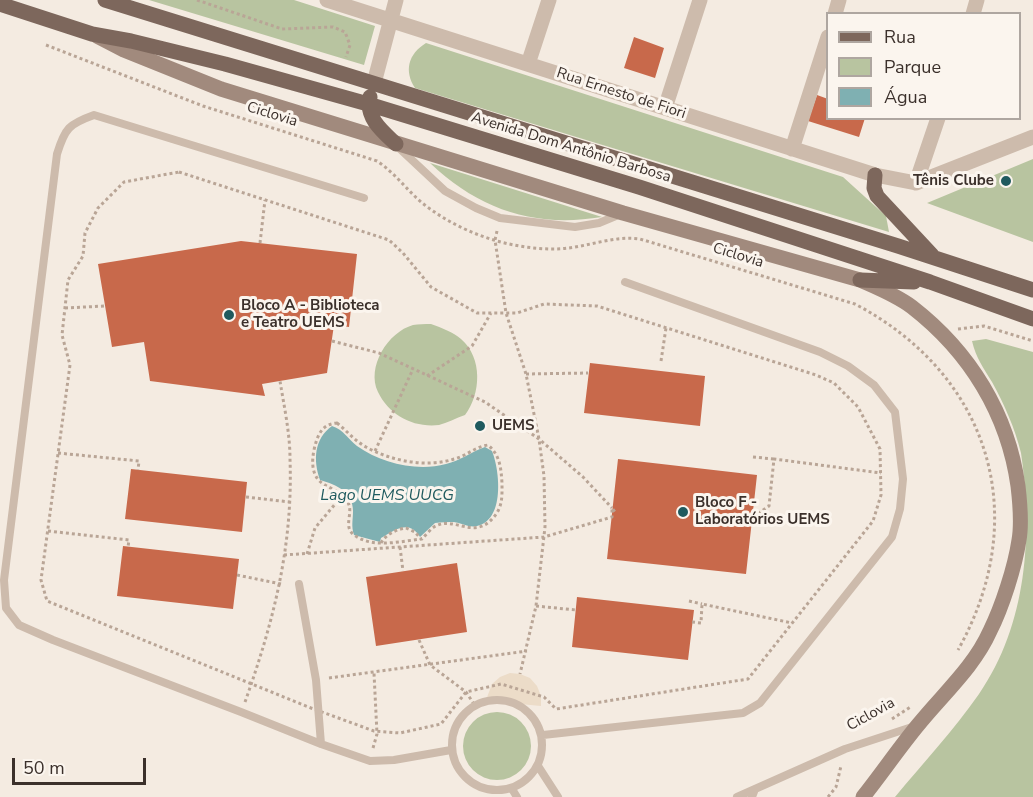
<!DOCTYPE html>
<html>
<head>
<meta charset="utf-8">
<style>
	body { margin:0 }
	#map { position:relative; width:1033px; height:797px; overflow:hidden; background:#f4ebe1; font-family:"Nunito Sans",sans-serif }
	canvas { display:block }
	.legend { position:absolute; left:826px; top:12px; width:195px; height:108px; box-sizing:border-box; background:#fbf5ee; border:2px solid #aea6a0; margin:0; padding:8px 10px; list-style:none; font-size:18px; color:#3b302b }
	.legend li { display:flex; align-items:center; gap:12px; height:30px }
	.legend b { width:30px; border:2px solid #aea6a0 }
	.scale { position:absolute; left:12px; top:758px; width:134px; height:27px; box-sizing:border-box; border:3px solid #3b302b; border-top:0; padding-left:8px; font-size:18px; line-height:21px; white-space:nowrap; color:#3b302b; -webkit-text-stroke:4px #fbf5ee; paint-order:stroke }
</style>
</head>
<body>
<div id="map">
<canvas width="1033" height="797"></canvas>
<ul class="legend">
<li><b style="height:8px;background:#7d675c"></b>Rua</li>
<li><b style="height:16px;background:#b8c4a0"></b>Parque</li>
<li><b style="height:16px;background:#7fb0b2"></b>Água</li>
</ul>
<div class="scale">50 m</div>
</div>
<script>
const context = document.querySelector('canvas').getContext('2d');
context.lineJoin = 'round';
function fillPath(path, color) { context.fillStyle = color; context.fill(path, 'evenodd'); }
function strokePath(path, color, width, dash) { context.strokeStyle = color; context.lineWidth = width; context.lineCap = dash ? 'butt' : 'round'; context.setLineDash(dash || []); context.stroke(path); }
function drawText(font, color, halo, rows, align = 'center') {
  context.font = font + ' "Nunito Sans",sans-serif'; context.lineWidth = 6; context.setLineDash([]); context.textBaseline = 'middle'; context.strokeStyle = halo; context.fillStyle = color; for (const [text, x, y, turn = 0] of rows) {
    context.save(); context.translate(x, y); context.rotate((+turn || 0) * Math.PI / 180); context.textAlign = isNaN(turn) ? turn : align; if (halo) context.strokeText(text, 0, 0); context.fillText(text, 0, 0); context.restore();
  }
}
fillPath(new Path2D(`
	M149,0H294L375,26L364,65Z
	M426,43L843,177L886,216L889,232L415,88C404,71 408,54 426,43Z
	M1033,159V242L927,203Z
	M430,163L602,217C534,228 480,210 430,163Z
	M431,324C442,328 453,332 461,339C483,358 481,394 465,415C456,418 447,423 439,425C413,428 389,415 378,392C366,367 388,332 413,325C418,324 425,324 431,324Z
	M986,339L1033,352V797H895C923,763 954,730 979,694C1027,625 1033,535 1021,453C1015,428 1004,404 992,382C983,367 976,358 972,341Z
	M463 746a34 34 0 1 1 68 0a34 34 0 1 1-68 0Z`), '#b8c4a0');
fillPath(new Path2D(`
	M510,673L520,674L530,678L537,686L541,696V706L520,704L501,699L486,700L492,684L500,677Z`), '#ecdcc8');
fillPath(new Path2D(`
	M332,426C344,430 348,439 357,446C381,463 417,472 446,464C460,461 471,452 485,447L492,451C500,471 505,520 477,526C470,528 461,523 454,522C448,522 441,522 435,523L420,537C409,519 395,530 381,538L380,542L354,535C351,526 353,520 353,511C353,492 337,485 320,480C313,460 314,439 332,426Z`), '#7fb0b2');
fillPath(new Path2D(`
	M634,37L664,48L655,78L624,68Z
	M817,95L828,99V118H865L859,137L808,121Z
	M241,241L357,254L349,327L334,325L327,373L262,384L265,396L150,381L144,342L112,347L98,264Z
	M590,363L705,376L700,426L584,413Z
	M618,459L757,475L746,574L607,559Z
	M131,469L247,482L242,532L125,519Z
	M123,546L239,559L233,609L117,596Z
	M457,563L467,632L376,646L366,577Z
	M577,597L694,610L688,660L572,647Z`), '#c8694b');
strokePath(new Path2D(`
	M197,0L282,29L333,27L345,32L350,45L346,57
	M46,45L203,106L377,161C395,173 406,189 421,202C458,232 507,249 554,249C584,249 611,235 640,239L855,304C990,375 1033,516 958,650
	M179,172L389,240L403,253L431,287L477,313H517L544,304L597,306L816,375L834,383L858,407L880,449L881,495L873,521L748,679L556,709L544,697L501,684L466,692L441,724L400,733L374,731L311,708L47,601L41,580L70,365L62,335L68,280L83,256L85,233L98,208L124,182Z
	M497,231L495,240L506,313L526,374L539,439L544,476L545,527L536,606L520,674
	M260,243L265,200
	M65,308L105,306
	M958,329L984,326L1033,341
	M332,341L379,353L485,402L539,439L583,477L612,508
	M661,361L666,328
	M526,374L588,373
	M427,376L472,346L491,313
	M337,423C347,431 355,441 366,447C391,461 427,468 454,459C466,456 475,447 488,445C500,455 501,468 502,483C502,496 503,507 493,518C474,540 454,516 436,526C431,528 426,535 422,539C401,541 373,549 354,535C342,526 355,512 347,501C342,493 332,489 325,485C308,476 312,454 317,439C321,429 326,424 337,423Z
	M375,451L413,369
	M58,453L139,461L138,470
	M753,457L774,459
	M246,497L290,502
	M753,517L769,506L774,459L881,473
	M48,531L129,540L128,547
	M381,543C386,534 397,529 406,528L415,532L421,539
	M400,547L403,571
	M307,554L315,528L341,497
	M284,555L544,537L612,517V508L615,512
	M237,575L281,584
	M689,601L702,604
	M536,606L576,610
	M692,622L701,623L702,604L792,623
	M419,640L430,665L466,692L474,704
	M329,678L527,651
	M245,702C274,620 293,546 290,459C290,433 284,406 280,381
	M892,719L912,706
	M373,748L377,734L374,673
	M828,797L836,787L841,766`), '#b9a596', 3, [3, 3]);
strokePath(new Path2D(`
	M398,147L445,191L476,208L500,218L575,227L599,223L623,213
	M364,198L94,115C69,124 65,128 57,154L4,580L6,608L19,625L53,640L241,712L321,744L370,761L394,760L451,750
	M299,584L316,680L321,744
	M452 745a45 45 0 1 1 90 0a45 45 0 1 1-90 0Z
	M543,735L743,713L760,703L892,537L900,509L903,479L895,412L874,385L848,366L820,352L625,282
	M538,766L558,797
	M512,789L517,797
	M737,797L755,789
	M752,797L755,789L845,749L915,726`), '#cdbbac', 8);
strokePath(new Path2D(`
	M327,0L875,175L916,183
	M835,14L839,0
	M973,14L977,0
	M528,64L549,0
	M374,83L396,0
	M665,108L700,0
	M792,149L828,37
	M916,183L1033,137
	M916,183L938,118`), '#cdbbac', 15);
strokePath(new Path2D(`
	M97,36L124,50L221,89L623,213L860,280C878,288 896,295 912,307C970,352 1008,414 1018,486C1020,503 1022,523 1019,540C1015,567 1002,607 990,631C974,667 943,694 918,725C899,748 882,773 863,797`), '#a18a7d', 15);
strokePath(new Path2D(`
	M105,0L898,246L1033,290
	M0,4L92,34L131,41L225,64L368,104L639,187L930,282L1033,319
	M370,97C365,118 383,132 396,144
	M875,175L874,188L877,196L932,255
	M860,280L914,282`), '#7d675c', 15);
for (const [x, y, r, color] of [
	[1006,181,6,"#1f5a5e"],
	[229,315,6,"#1f5a5e"],
	[480,426,6,"#1f5a5e"],
	[683,512,6,"#1f5a5e"]
]) { const dot = new Path2D(); dot.arc(x, y, r, 0, 2 * Math.PI); context.fillStyle = color; context.fill(dot); strokePath(dot, '#fbf5ee', 2); }
drawText('15px', '#3b302b', '#fbf5ee', [
	["Rua Ernesto de Fiori",621,94,18],
	["Ciclovia",272,115,17],
	["Avenida Dom Antônio Barbosa",571,148,17],
	["Ciclovia",738,256,17],
	["Ciclovia",871,715,-29]
]);
drawText('bold 15px', '#3b302b', '#fbf5ee', [
	["Tênis Clube",994,181,"right"],
	["Bloco A - Biblioteca",241,306],
	["e Teatro UEMS",241,323],
	["UEMS",492,426],
	["Bloco F -",695,503],
	["Laboratórios UEMS",695,520]
], 'left');
drawText('italic 16px', '#1f5a5e', '#fbf5ee', [
	["Lago UEMS UUCG",387,496]
]);
</script>
</body>
</html>
